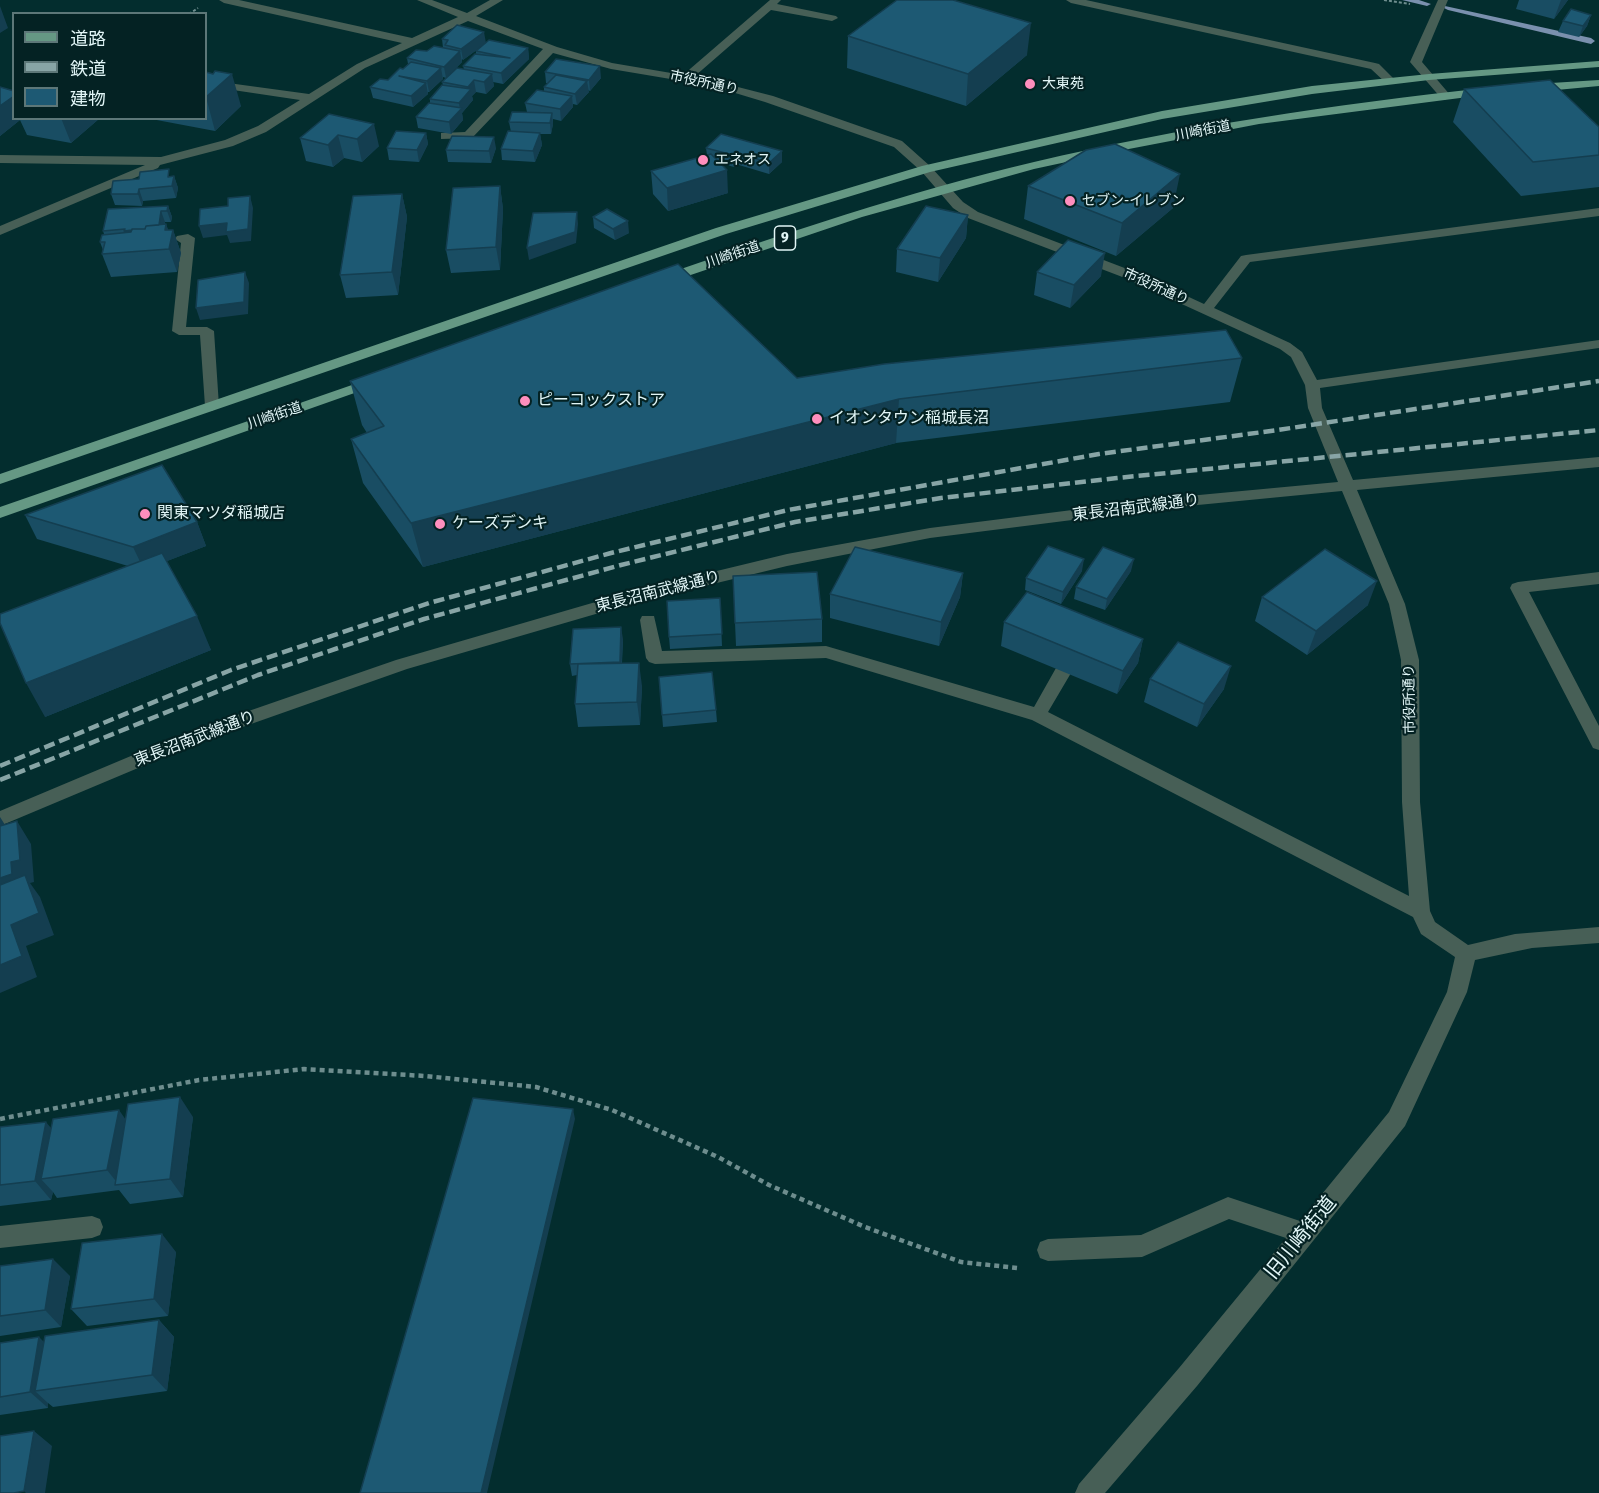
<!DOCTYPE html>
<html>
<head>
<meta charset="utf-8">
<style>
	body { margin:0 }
	#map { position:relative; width:1599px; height:1493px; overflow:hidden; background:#032d2e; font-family:"Fira Sans Condensed","Noto Sans JP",sans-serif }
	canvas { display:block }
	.legend { position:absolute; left:12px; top:12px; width:195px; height:108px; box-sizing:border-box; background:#042223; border:2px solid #5d7778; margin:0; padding:8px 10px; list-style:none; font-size:18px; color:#e2f6f7 }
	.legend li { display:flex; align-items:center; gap:12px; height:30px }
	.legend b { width:30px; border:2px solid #5d7778 }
</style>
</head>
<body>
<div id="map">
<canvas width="1599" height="1493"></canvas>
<ul class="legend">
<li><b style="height:8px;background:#659884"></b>道路</li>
<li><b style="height:8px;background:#88a5a6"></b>鉄道</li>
<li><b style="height:16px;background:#1d5973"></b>建物</li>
</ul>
</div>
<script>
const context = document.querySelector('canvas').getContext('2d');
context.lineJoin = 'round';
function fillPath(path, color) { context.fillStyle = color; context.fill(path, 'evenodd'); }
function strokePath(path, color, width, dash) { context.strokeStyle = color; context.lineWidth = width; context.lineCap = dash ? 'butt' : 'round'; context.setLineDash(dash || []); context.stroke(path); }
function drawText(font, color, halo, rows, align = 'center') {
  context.font = font + ' "Fira Sans Condensed","Noto Sans JP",sans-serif'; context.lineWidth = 4.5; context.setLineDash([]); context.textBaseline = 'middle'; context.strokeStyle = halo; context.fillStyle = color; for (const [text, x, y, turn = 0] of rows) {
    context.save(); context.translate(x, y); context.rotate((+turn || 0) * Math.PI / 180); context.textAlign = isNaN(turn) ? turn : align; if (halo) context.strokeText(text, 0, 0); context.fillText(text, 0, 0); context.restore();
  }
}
fillPath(new Path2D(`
	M1402,0H1419L1431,4L1427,6Z
	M1445,6L1591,38L1595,41L1591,44L1448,10L1444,8Z`), '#7a90ae');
strokePath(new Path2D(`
	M1384,0L1410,4
	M189,14L198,8`), '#6e8d8e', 2, [3, 2]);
strokePath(new Path2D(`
	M0,1119L199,1080L304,1069L425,1076L536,1087L612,1110L718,1157L769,1185L865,1227L961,1262L1017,1268`), '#6e8d8e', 4.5, [5, 4]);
fillPath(new Path2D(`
	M219,0H239L412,38L458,17L417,0H432L467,13L490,0H503L476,16L557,47L612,63L683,75L770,0H781L777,4L836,16L838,18L832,21L771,10L695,76L773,96L902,141L930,166L963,202L978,212L1135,272L1204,304L1241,256L1246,255L1599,208V216L1250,262L1214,308L1290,343L1302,352L1317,380L1599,340V348L1320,388L1322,408L1353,480L1599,457V467L1357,490L1405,604L1419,660L1420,802L1430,911L1435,922L1468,945L1515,934L1599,927V943L1532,948L1475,960L1467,992L1405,1126L1197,1386L1105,1493H1075L1079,1484L1179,1368L1286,1238L1229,1219L1142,1257L1048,1261L1040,1258L1037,1250L1040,1242L1048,1239L1141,1235L1228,1197L1300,1221L1389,1112L1447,992L1455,957L1421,934L1413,917L1032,720L826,658L655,664L649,662L646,658L640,620L642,616H654L662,651L826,646L1034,707L1056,668L1062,667L1068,668L1071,673L1048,712L1409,896L1402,802L1401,660L1389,604L1342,491L1167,508L930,538L787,566L630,604L407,669L200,742L0,826V811L188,732L396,660L630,592L787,554L930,528L1167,498L1338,482L1308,408L1305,385L1291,357L1280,349L1125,278L968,218L953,208L922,172L894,147L765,102L712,86L611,69L553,53L472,138L441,139V133L465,132L543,49L468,21L365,68L266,132L233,146L160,165L158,168L0,235V226L145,165L0,163V155L161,157L225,140L258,126L300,100L206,86V80L309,94L357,64L402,43L224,3Z
	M1066,0H1086L1375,63L1379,64L1396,81L1394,83H1386L1371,69L1071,3Z
	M1438,0H1448L1422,62L1451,96L1445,100L1441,98L1410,62Z
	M188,234L195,238L186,327H207L214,331L219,406L212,411L205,406L200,335H179L172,331L181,243L175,239L177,236Z
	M1599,572V584L1529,592L1599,726V750L1593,748L1510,588L1512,584L1518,582Z
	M92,1216L100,1219L103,1227L100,1235L92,1238L0,1248V1226Z`), '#475f56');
fillPath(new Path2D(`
	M1599,61V67L1429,80L1312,94L1162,119L930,172L726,234L0,484V474L716,228L922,166L1162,111L1312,86L1429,74Z
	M1599,80V86L1535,92L1529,88L1535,84Z
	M1487,88L1493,92L1491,94L1259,124L1108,153L1034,169L862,217L670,282H660L658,279L660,276C784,234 907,192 1034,162C1183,127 1334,104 1487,88Z
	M375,377L382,381L380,384L0,518V507Z`), '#659884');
strokePath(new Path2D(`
	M0,766L231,670L429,603L611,553L788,510L1099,454L1278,430L1599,381
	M0,780L258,675L424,619L621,565L795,522L941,498L1117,478L1599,430`), '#88a5a6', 4.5, [11, 5]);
fillPath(new Path2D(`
	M1519,0H1568L1554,19L1516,9Z
	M1591,15L1587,26L1579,37L1558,32L1563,21Z
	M848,36L1027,55L966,106L847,68Z
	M442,39L528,48L529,59L503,84L493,82L494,86L486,94L476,92L472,96L473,100L462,113L463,120L451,134L418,128L416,117L430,103V99L443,85L442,82L446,78L443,77V79L429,92H428V94L413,107L373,98L370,87L388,80L403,69L408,64L407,58L427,51L443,48ZM482,46L476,51V54L463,66L464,69L447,77L462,62V59L463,60Z
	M206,72L241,106L215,131L146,118H206Z
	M545,72L601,78L590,91L588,90L589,92L577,105L573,104V107L561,121L553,119V124L551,134H540L542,145L535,162L502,160L501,149L511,132L509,122L527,112L525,103L544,91V87L548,83H546Z
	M0,87L14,118H100L71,143L27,135L20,120L0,136Z
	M1464,89L1599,127V187L1521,196L1453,122Z
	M329,114L379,146L362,162L344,158L333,167L306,161L300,138Z
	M426,133L428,144L419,162L389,160L387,148Z
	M496,148L491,163L448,162L446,150Z
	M706,148L782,151V162L769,174L739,165L734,167L720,163L728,193L668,211L653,194L651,171L707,155Z
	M171,176H174L178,188L176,198L143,201L142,206L115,205L111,194Z
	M500,186L503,209L500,270L451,273L446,250Z
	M1028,186L1173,208L1116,256L1024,219Z
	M402,194L407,217L398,295L346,298L340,275Z
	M168,206L172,217L171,222H165V225L166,224L168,230H173L181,253L177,272L111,277L102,254L103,250L100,242L104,234L103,231Z
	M968,215L966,238L938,282L896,272L897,249Z
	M593,217L629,233L615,240L594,228Z
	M1037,272L1101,276L1070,308L1034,295Z
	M1242,358L1230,402L896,443L423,567L363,483L351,439L367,433L362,425L350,381L797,378Z
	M25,515L197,522L206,546L167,561L211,650L45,717L128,566L37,539Z
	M1082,571L1061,604L1025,590L1026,578Z
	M1131,571L1105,610L1074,599L1076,587Z
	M963,573L960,597L939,646L830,618V594Z
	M733,576L822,619V642L736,646Z
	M1262,597L1368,605L1307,655L1255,621Z
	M720,598L722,646L670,649L669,637Z
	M1004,622L1143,639L1138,663L1117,694L1001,646Z
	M623,639L622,663L642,686L640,725L578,727L575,704L577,675L572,676L570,664Z
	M659,677L716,710L717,722L663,727Z
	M1150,679L1224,689L1197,727L1144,702Z
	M193,1117L183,1197L130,1204L119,1190L57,1198L53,1192L51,1200L0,1206V1127L51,1128L126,1120Z
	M176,1252L168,1316L87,1326L71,1309Z
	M0,1266L70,1276L61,1327L0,1336Z
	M159,1320L174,1337L167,1391L53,1407L48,1403V1408L0,1415V1343L44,1342Z`), '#194d63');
fillPath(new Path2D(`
	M1561,0H1568L1554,19Z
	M0,6L8,28L0,33Z
	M1591,15L1587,26L1579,37L1583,26Z
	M1031,23L1027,55L966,106L968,74Z
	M484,32L486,43L463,60L461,49Z
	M528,48L529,59L503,84L501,73Z
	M460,51L462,62L446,78L444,67Z
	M600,66L601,78L590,91L589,80Z
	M441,68L443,79L429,92L427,81Z
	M232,74L241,106L215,131L206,97Z
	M492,74L494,86L486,94L484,82Z
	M474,80L476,92L472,96L473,100L462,113L463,120L451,134L449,122L460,110L459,103L469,91L468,87Z
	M587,81L589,92L577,105L575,94Z
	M426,83L428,94L413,107L411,96Z
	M14,96V118H20V120L0,136V106Z
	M572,96L573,107L561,121L560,109Z
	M552,113L553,124L551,134L550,123Z
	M61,118H100L71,143Z
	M374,124L379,146L362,162L357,139Z
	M426,133L428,144L419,162L417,150Z
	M540,133L542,145L535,162L533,151Z
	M338,135L344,158L333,167L328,145Z
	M494,137L496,148L491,163L489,151Z
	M782,151V162L769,174V163Z
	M739,153V165L734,167L733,155Z
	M727,170L728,193L668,211L667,188Z
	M1180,174L1173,208L1116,256L1122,223Z
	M174,176L178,188L176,198L172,186Z
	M500,186L503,209L500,270L496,247Z
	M139,189L143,201L142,206L138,194Z
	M402,194L407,217L398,295L392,272Z
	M250,196L253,208L251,241L230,243L227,235L203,238L199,226L227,223Z
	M168,206L172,217L171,222L167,211Z
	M161,211L165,222L163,238L128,243L124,231Z
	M577,212L578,224L576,243L529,260L527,248Z
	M968,215L966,238L938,282L940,258Z
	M628,221L629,233L615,240L613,229Z
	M166,224L171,238L173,230L181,253L177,272L169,249L165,230Z
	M1105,253L1101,276L1070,308L1074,285Z
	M245,272L249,283L248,314L200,320L196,308Z
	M899,399L896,443L423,567L411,523Z
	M197,522L206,546L144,570L133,547Z
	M1084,559L1082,571L1061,604L1063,592Z
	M1134,559L1131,571L1105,610L1107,599Z
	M963,573L960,597L939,646L941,622Z
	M1377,581L1368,605L1307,655L1316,631Z
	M197,616L211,650L45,717L26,683Z
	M621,627L623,639L621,674L620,662Z
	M1143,639L1138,663L1117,694L1123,671Z
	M639,663L642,686L640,725L637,702Z
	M1231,666L1224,689L1197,727L1204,704Z
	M0,817L14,839L0,826Z
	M17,821L31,844L34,882L30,883L40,897L54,935L26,946L37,977L0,993V878L11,862Z
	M180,1097L193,1117L183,1197L170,1179Z
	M573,1109L575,1119L487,1493H481Z
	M119,1110L133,1130L119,1185L107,1170Z
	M46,1122L62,1141L41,1179L53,1192L51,1200L35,1181Z
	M162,1234L176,1252L168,1316L154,1299Z
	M53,1259L70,1276L61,1327L45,1310Z
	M159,1320L174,1337L167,1391L152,1375Z
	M39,1337L56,1354L35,1391L48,1403V1408L30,1392Z
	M34,1431L52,1446L45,1493H26L24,1491Z`), '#143e50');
const building = new Path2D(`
	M897,0H953L1031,23L968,74L848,36Z
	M1571,9L1591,15L1583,26L1563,21Z
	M457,25L484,32L461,49L445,45L448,40L442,39Z
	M489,40L528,48L501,73L463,66L475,54L510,58L476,51Z
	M434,46L460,51L444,67L407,58L416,50L427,51Z
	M556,59L600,66L589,80L545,72Z
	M411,62L441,68L427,81L399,76L426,83L411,96L370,87L380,79L388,80L400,68L403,69Z
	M457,68L492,74L484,82L474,80L468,87L442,82Z
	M215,71L232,74L206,97V72L213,74Z
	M556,75L587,81L575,94L544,87Z
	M1550,80L1599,127V155L1533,162L1464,89Z
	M442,85L471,89L459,103L430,99Z
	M0,87L14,91V96L0,106Z
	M537,90L572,96L560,109L525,103Z
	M429,103L462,108L449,122L416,117Z
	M512,112L552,113L550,123L509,122Z
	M329,114L374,124L357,139L338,135L328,145L300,138Z
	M396,131L426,133L417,150L387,148Z
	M508,131L540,133L533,151L501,149Z
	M721,134L782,151L769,163L739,153L733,155L706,148Z
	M452,136L494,137L489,151L446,150Z
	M1115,144L1180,174L1122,223L1028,186L1086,150Z
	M711,154L727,170L667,188L651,171Z
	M169,169L168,177L174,176L172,186L139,189L138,194H111L113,181L139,179L140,172Z
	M500,186L496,247L446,250L453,188Z
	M402,194L392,272L340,275L353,196Z
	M250,196L248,229L226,232L227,223L199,226L200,209L228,206V198Z
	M168,206L167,211H161L159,225L146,226L145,229H132V230L124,231L125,229L103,231L108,209Z
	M926,206L968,215L940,258L897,249Z
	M607,209L628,221L613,229L593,217Z
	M577,212L575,232L527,248L533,213Z
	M166,224L165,230H173L169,249L102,254L105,242H100L102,235L131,232L132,229H145L146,226Z
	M1068,240L1105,253L1074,285L1037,272Z
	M678,264L797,378L884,364L1226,330L1242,358L899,399L411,523L351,439L384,426L350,381Z
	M245,272L244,302L196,308L198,280Z
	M162,465L197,522L133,547L25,515Z
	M1048,546L1084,559L1063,592L1026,578Z
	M855,547L963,573L941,622L830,594Z
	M1103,547L1134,559L1107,599L1076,587Z
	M1325,549L1377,581L1316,631L1262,597Z
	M162,553L197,616L26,683L0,623V614Z
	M817,572L822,619L735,623L733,576Z
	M1027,592L1143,639L1123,671L1004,622Z
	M720,598L722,634L669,637L667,601Z
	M621,627L620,662L570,664L573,629Z
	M1178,642L1231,666L1204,704L1150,679Z
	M639,663L637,702L575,704L578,664Z
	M712,672L716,710L662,715L659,677Z
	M17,821L20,860L11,862L12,874L0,878V826Z
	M25,875L39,913L11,925L22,956L0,965V885Z
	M180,1097L170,1179L115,1185L128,1104Z
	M473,1098L573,1109L481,1493H360Z
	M119,1110L107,1170L41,1179L53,1119Z
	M46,1122L35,1181L0,1185V1127Z
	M162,1234L154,1299L71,1309L82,1243Z
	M53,1259L45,1310L0,1316V1266Z
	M159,1320L152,1375L35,1391L45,1336Z
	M39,1337L30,1392L0,1397V1343Z
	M34,1431L24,1491L14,1493H0V1436Z`);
fillPath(building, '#1d5973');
strokePath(building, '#143e50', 1.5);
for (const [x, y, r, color] of [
	[1030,84,6,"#fe8ebd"],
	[703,160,6,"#fe8ebd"],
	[1070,201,6,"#fe8ebd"],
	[525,401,6,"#fe8ebd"],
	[817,419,6,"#fe8ebd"],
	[145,514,6,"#fe8ebd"],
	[440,524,6,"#fe8ebd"]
]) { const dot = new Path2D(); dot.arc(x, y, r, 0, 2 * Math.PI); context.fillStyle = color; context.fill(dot); strokePath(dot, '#042223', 2); }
drawText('14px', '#e2f6f7', '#042223', [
	["市役所通り",704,83,12],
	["川崎街道",1203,131,-11],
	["川崎街道",733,255,-19],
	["市役所通り",1156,287,24],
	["川崎街道",275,416,-19],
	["市役所通り",1410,699,-91]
]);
drawText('14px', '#e2f6f7', '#042223', [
	["大東苑",1042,84],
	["エネオス",715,160],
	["セブン-イレブン",1082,201]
], 'left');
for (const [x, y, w] of [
	[785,238,21]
]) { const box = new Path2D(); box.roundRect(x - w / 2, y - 12, w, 24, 4.5); context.fillStyle = '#042223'; context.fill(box); strokePath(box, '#e2f6f7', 1.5); }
drawText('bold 15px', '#e2f6f7', null, [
	["9",785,238]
]);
drawText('16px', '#e2f6f7', '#042223', [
	["ピーコックストア",537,401],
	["イオンタウン稲城長沼",829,419],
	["関東マツダ稲城店",157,514],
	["ケーズデンキ",452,524]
], 'left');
drawText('16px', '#e2f6f7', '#042223', [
	["東長沼南武線通り",1136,508,-7],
	["東長沼南武線通り",658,592,-14],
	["東長沼南武線通り",195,739,-21]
]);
drawText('20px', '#e2f6f7', '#042223', [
	["旧川崎街道",1301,1238,-51]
]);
</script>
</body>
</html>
